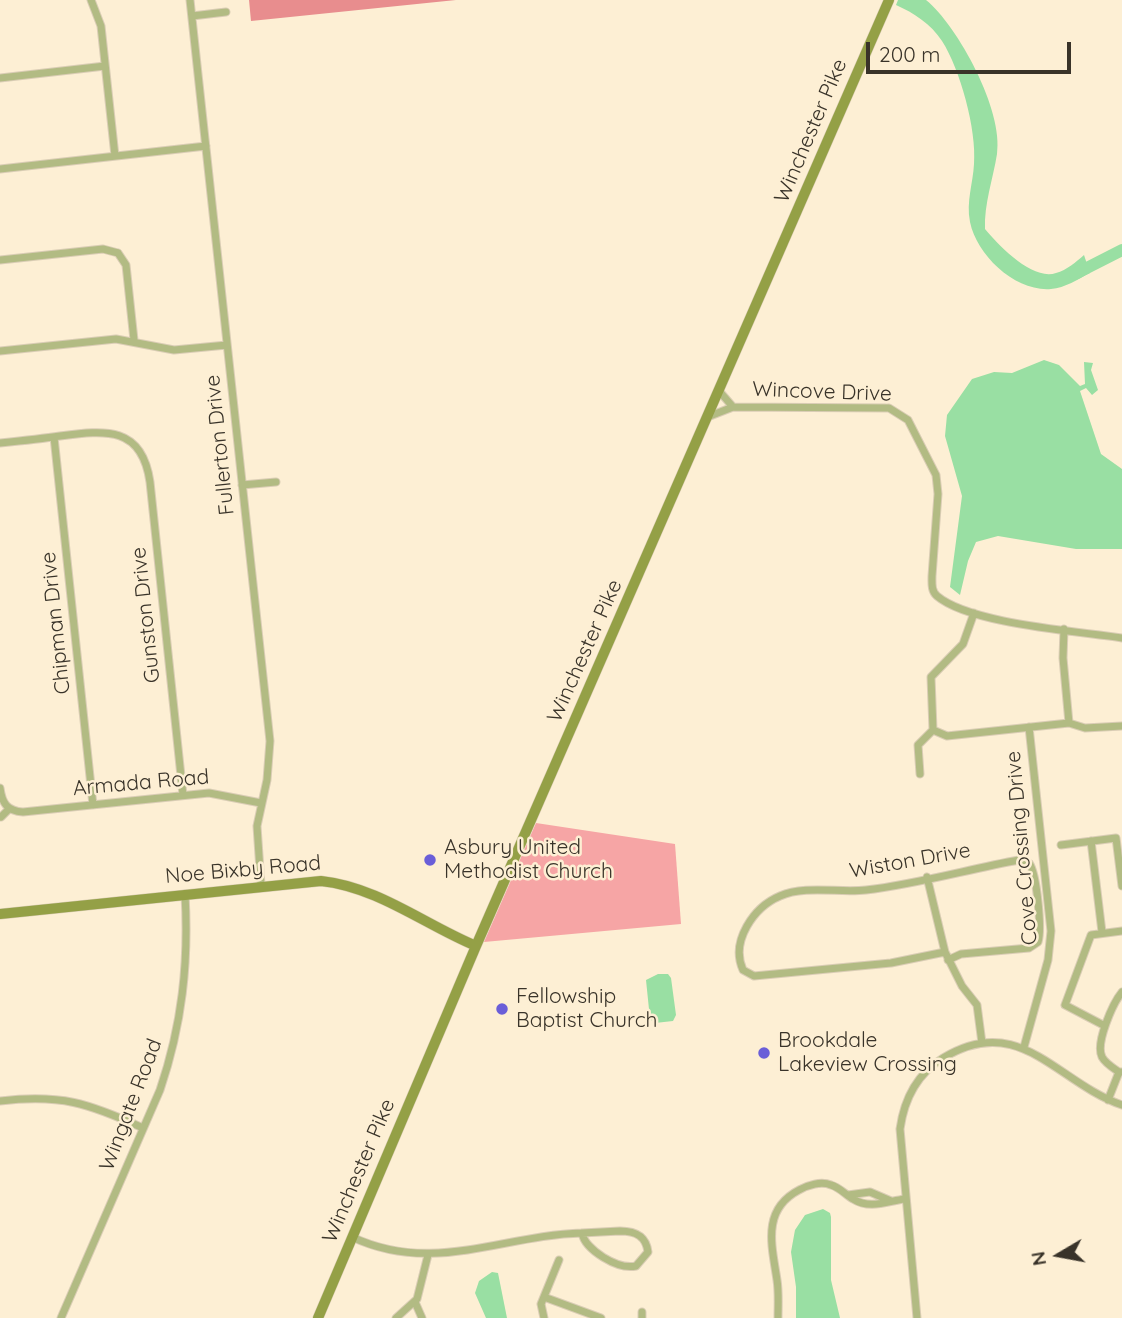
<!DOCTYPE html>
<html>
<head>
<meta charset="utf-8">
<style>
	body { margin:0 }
	#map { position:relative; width:1122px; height:1318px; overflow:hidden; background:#fdefd4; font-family:Quicksand,sans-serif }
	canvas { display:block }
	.north { position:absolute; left:1024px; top:1220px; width:70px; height:70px; -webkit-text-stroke:5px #fdefd4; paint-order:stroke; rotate:260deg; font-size:19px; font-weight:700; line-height:28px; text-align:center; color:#393329 }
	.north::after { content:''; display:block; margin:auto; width:24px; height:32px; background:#393329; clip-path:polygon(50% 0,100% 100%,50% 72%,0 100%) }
	.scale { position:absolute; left:866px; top:42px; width:205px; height:32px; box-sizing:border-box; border:4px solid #393329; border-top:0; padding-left:9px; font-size:21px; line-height:24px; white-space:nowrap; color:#393329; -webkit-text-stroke:5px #fdefd4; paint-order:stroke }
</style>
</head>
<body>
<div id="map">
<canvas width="1122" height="1318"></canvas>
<div class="north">N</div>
<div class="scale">200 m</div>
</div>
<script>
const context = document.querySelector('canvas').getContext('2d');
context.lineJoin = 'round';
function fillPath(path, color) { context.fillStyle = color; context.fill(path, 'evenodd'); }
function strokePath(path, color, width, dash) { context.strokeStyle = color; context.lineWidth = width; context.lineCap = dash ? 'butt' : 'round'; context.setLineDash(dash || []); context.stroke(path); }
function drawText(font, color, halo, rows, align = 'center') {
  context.font = font + ' Quicksand,sans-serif'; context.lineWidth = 5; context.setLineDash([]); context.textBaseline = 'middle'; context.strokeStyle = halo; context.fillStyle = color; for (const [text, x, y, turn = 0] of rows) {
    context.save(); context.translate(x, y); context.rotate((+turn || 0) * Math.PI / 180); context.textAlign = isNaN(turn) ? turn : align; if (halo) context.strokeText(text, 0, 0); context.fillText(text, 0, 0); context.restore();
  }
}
fillPath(new Path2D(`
	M536,823L675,844L681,924L484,942Z`), '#f6a5a5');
fillPath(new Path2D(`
	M249,0H456L251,21Z`), '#e88d8e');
fillPath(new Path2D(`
	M898,0H926C958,26 1004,111 997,154C993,179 984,204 985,229C999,246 1033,281 1056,273C1067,270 1076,262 1084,255L1090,273C1078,279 1065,288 1051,289C1016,292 977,256 970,222C966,201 973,184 974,164C977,130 960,69 942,41C931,24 914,13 896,5Z
	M1044,360L1059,365L1080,386L1085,384L1084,362L1093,363L1091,370L1098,390L1092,395L1086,388L1080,391L1101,454L1122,469V549H1076L998,536L976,542L968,561L960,595L950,587L962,496L945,436L947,415L972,379L994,372L1012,373Z
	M658,974H668L671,978L676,1015L673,1021L655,1023L650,1019L646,980Z
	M823,1209L830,1213L831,1217V1280L840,1318H796V1287L791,1252L795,1230L805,1215Z
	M492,1272L498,1273L507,1318H486L475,1293L479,1281Z`), '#99dfa3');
strokePath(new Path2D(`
	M1075,274L1122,250`), '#99dfa3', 12);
const street = new Path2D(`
	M91,0L101,26L115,156
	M190,0L270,741L267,780L257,826L261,885
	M192,16L226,12
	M0,78L105,66
	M0,169L206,146
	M118,253L126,265L134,340
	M0,260L103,249L118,253
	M0,351L116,339L174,350L227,345
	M720,392L733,407
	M710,416L733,407L889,408L908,420L936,475L938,494L932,576C932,583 931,591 937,596C970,624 1077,631 1122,638
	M54,437L93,805
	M0,443C20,441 40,439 60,436C106,430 142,426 150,482L183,795
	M242,485L276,482
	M1064,629L1063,658L1069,723
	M933,730L947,736L1069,723L1085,728L1122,726
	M933,730L931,677L963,644L974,613
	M920,774L918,745L933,730
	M0,788C2,803 7,811 23,812L209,793L261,803
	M1,817L9,809
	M1091,841L1102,932
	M1061,845L1116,838L1122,886
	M927,877L945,952L962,986L977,1005L982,1043
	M945,952L891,963L754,976L743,970C730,941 754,907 780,896C805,885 839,893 866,890C917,884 969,869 1019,860L1029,863C1037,874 1042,929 1038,942L1029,948L961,954L948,960
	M1105,1026L1065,1005L1091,935L1122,931
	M1024,1047L1048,960L1051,931L1029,727
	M1119,1072C1113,1068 1105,1063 1102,1057C1095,1043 1113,1003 1122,992
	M1108,1100L1119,1072H1122
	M0,1101C61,1094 88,1103 143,1128
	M848,1195L870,1192L891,1201
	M620,1231C636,1231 646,1236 648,1252L636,1266C618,1270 585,1250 582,1233Z
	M352,1237C433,1275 502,1235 582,1233
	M544,1297L601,1318
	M415,1302L422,1318
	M642,1312V1318
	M61,1318L160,1090C182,1025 189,963 185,894
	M396,1318L417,1299L428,1255
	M544,1318L541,1304L559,1260
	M778,1318C778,1305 779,1293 777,1280C772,1246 761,1210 799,1190C808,1185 821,1181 831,1185C839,1187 846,1195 853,1199C870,1210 888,1201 905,1199
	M917,1318L900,1129C904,1100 917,1074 943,1058C1020,1011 1057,1083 1122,1105`);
const secondary = new Path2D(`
	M0,914L321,881C378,887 425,925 476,946
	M318,1318L476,946L889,0`);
strokePath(street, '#dacdb5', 9);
strokePath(secondary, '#dacdb5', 11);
strokePath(street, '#b2bb83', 7);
strokePath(secondary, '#94a046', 10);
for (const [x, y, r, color] of [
	[430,860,7,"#6a5ed8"],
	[502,1009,7,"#6a5ed8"],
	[764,1053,7,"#6a5ed8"]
]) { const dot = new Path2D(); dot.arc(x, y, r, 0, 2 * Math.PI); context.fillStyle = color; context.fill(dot); strokePath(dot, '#fdefd4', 2.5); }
drawText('21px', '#393329', '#fdefd4', [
	["Winchester Pike",811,131,-67],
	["Wincove Drive",822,392,2],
	["Fullerton Drive",220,445,-96],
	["Gunston Drive",146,615,-96],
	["Chipman Drive",56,623,-96],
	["Winchester Pike",585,651,-66],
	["Armada Road",141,783,-5],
	["Cove Crossing Drive",1022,848,-95],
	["Wiston Drive",910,861,-10],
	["Noe Bixby Road",243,870,-5],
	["Wingate Road",131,1105,-69],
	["Winchester Pike",359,1171,-67]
]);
drawText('21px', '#393329', '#fdefd4', [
	["Asbury United",444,848],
	["Methodist Church",444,872],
	["Fellowship",516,997],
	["Baptist Church",516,1021],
	["Brookdale",778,1041],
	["Lakeview Crossing",778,1065]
], 'left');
</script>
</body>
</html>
